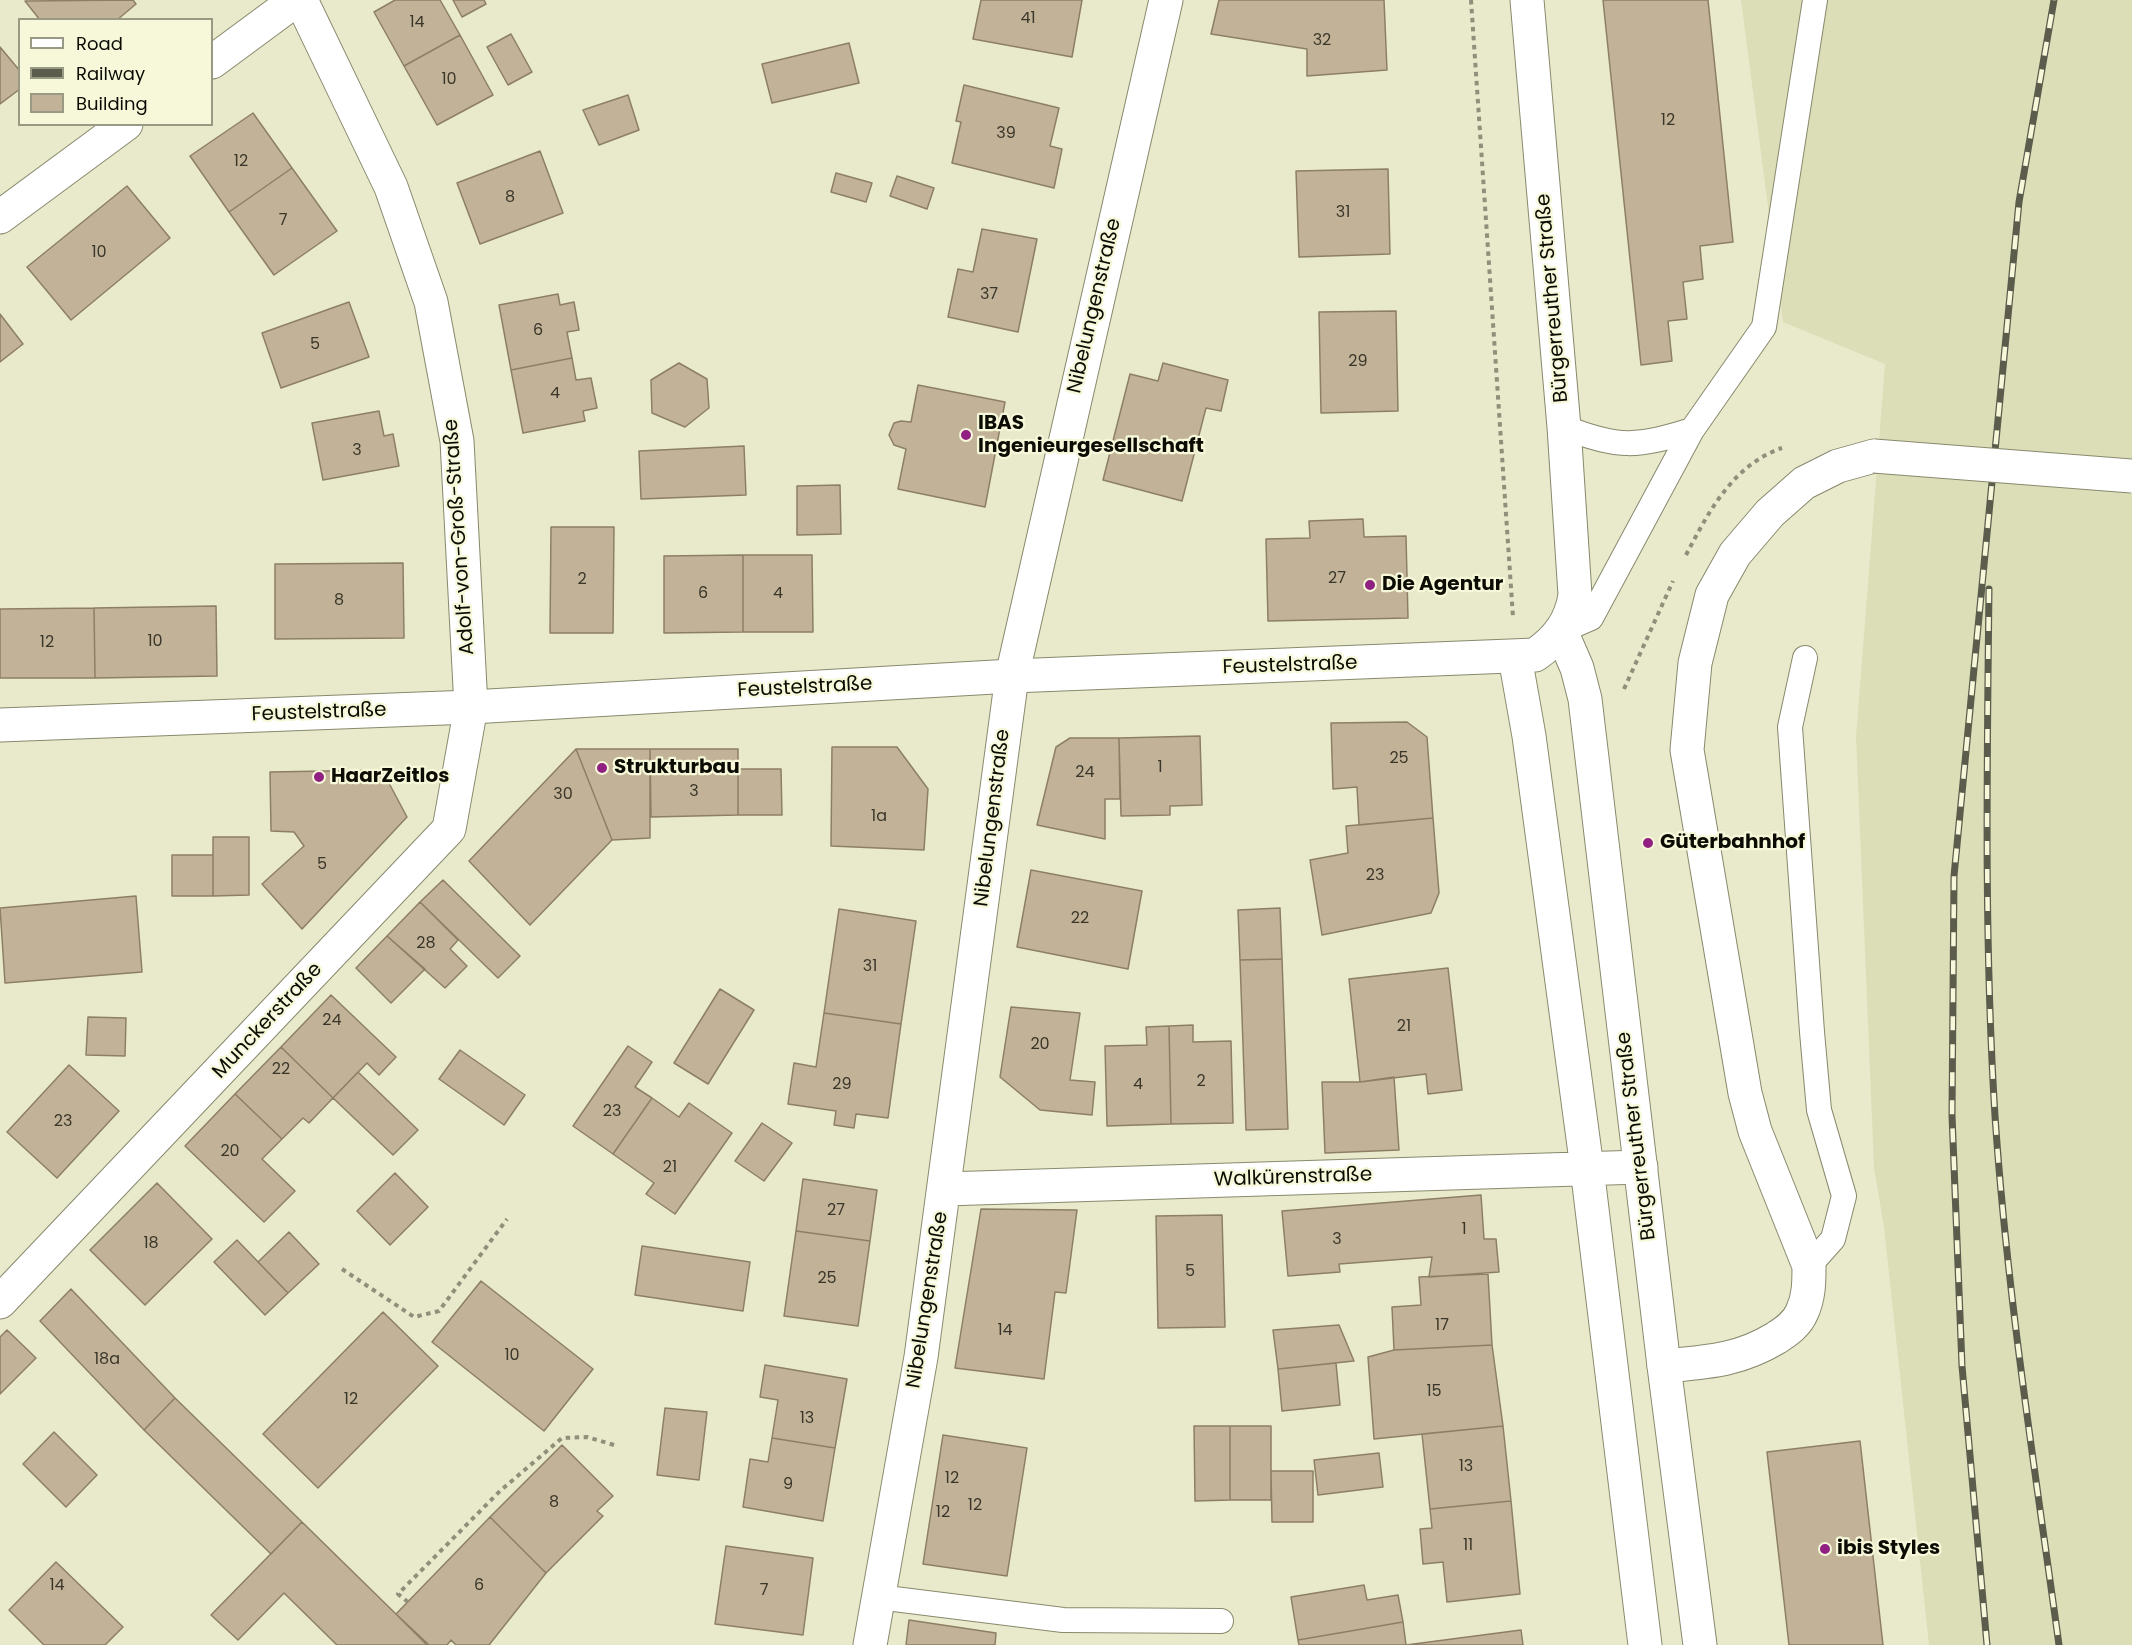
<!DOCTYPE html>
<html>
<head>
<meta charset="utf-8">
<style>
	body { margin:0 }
	#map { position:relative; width:2132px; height:1645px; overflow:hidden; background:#e9eacc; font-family:Poppins,sans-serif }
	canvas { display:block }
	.legend { position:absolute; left:18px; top:18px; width:195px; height:108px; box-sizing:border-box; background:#f6f8d9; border:2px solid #989a84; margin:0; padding:8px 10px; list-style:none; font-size:18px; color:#0c0c04 }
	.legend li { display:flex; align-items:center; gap:12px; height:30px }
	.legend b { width:30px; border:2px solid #989a84 }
</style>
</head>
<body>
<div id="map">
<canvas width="2132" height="1645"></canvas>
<ul class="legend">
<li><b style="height:8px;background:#fff"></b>Road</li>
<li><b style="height:8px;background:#5b5c4c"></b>Railway</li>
<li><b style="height:16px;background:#c2b398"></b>Building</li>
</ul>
</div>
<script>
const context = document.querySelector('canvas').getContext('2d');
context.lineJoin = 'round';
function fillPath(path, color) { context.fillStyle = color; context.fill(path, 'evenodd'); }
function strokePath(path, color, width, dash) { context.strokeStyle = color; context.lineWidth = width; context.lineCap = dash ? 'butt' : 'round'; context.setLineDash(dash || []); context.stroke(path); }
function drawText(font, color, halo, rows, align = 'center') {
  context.font = font + ' Poppins,sans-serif'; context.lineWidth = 4.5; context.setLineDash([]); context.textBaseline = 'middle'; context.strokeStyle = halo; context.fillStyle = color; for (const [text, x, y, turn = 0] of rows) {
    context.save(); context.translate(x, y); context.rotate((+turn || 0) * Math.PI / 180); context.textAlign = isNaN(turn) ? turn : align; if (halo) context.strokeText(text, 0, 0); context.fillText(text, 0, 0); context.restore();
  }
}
fillPath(new Path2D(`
	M1741,0H2132V1645H1929L1884,1227L1874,1168L1856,737L1885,364L1783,322Z`), '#dcdeb8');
const building = new Path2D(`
	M133,0L136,4L117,20H40L25,1Z
	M395,0H440L460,35L404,66L374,12Z
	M453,0H484L486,4L462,17Z
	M981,0H1082L1072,57L973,39Z
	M1219,0H1384L1387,70L1307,76V49L1211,34Z
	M1603,0H1708L1733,242L1700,246L1703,279L1683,282L1687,319L1668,321L1672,361L1641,365Z
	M511,34L532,72L508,85L487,47Z
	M460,35L493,95L437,125L404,66Z
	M849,43L859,83L772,103L762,64Z
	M0,47L20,71V89L0,104Z
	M964,85L1059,108L1050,146L1062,149L1054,188L952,163L961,122L956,121Z
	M628,95L639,130L599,145L583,110Z
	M253,113L292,168L229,212L190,156Z
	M540,151L563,213L480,244L457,183Z
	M292,168L337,231L274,275L229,212Z
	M1388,169L1390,254L1299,257L1296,171Z
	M836,173L872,183L866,202L831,192Z
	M897,176L934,188L927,209L890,196Z
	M127,186L170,238L71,320L27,267Z
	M982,229L1037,239L1018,332L948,317L958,269L973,272Z
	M558,294L560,305L574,302L579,330L567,332L572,358L511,370L499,305Z
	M349,302L369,357L281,388L262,333Z
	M1396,311L1398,411L1321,413L1319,312Z
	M0,314L23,344L0,362Z
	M572,358L576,380L591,378L597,408L583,411L585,421L523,433L511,370Z
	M679,363L707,379L709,408L685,427L652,413L651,380Z
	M1163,363L1228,380L1221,411L1206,408L1182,501L1103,480L1130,374L1158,381Z
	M918,385L1005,402L985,507L898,489L906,449L894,445L889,435L894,423L901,421L911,422Z
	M379,411L384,436L393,434L399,466L323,480L312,423Z
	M744,446L746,495L641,499L639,451Z
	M840,485L841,534L797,535V486Z
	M1363,519L1364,537L1406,536L1408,618L1268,621L1266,539L1310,538L1309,521Z
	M551,527H614L613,633H550Z
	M743,555V632L664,633V556Z
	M743,555H812L813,632H743Z
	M403,563L404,638L275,639V564Z
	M216,606L217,676L95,678L94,608Z
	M94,608L95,678H0V609Z
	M1407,722L1427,737L1433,818L1359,825L1357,787L1333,789L1331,723Z
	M1200,736L1202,805L1170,806V815L1121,816L1119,738Z
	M1070,738H1119L1120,799H1105V839L1037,825L1056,747Z
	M832,747H897L928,789L924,850L831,846Z
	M576,749L612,840L530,925L469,861Z
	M576,749H650V838L612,840Z
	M650,749H738V815L651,817Z
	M738,769H781L782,815H738Z
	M382,770L407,817L302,929L262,884L304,846L294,832L271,831L270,772Z
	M1433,818L1439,893L1431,913L1322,935L1310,860L1348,853L1346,826Z
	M213,837H249V895L213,896Z
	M172,855H213V896H172Z
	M1031,870L1142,891L1128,969L1017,947Z
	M443,880L520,956L498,978L420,902Z
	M136,896L142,972L5,983L0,908Z
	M420,902L458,940L450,949L467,966L445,988L387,936Z
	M1280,908L1282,959L1240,960L1238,910Z
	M839,909L916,921L901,1024L824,1013Z
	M387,936L425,969L391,1003L356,968Z
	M1282,959L1288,1129L1246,1130L1240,960Z
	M1448,968L1462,1090L1428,1094L1426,1074L1360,1082L1349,979Z
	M720,989L754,1010L708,1084L674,1063Z
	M331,995L396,1057L379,1075L367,1063L333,1098L281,1047Z
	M1011,1007L1080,1013L1070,1080L1095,1082L1092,1115L1040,1110L1000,1077Z
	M824,1013L901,1024L888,1118L856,1114L854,1128L834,1125L836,1111L788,1104L794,1063L816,1067Z
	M88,1017L126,1018L125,1056L86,1055Z
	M1193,1025V1042L1231,1041L1233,1123L1171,1124L1169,1026Z
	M1169,1026L1171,1124L1107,1126L1105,1046L1147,1045L1146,1027Z
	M628,1046L652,1062L635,1087L652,1098L613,1154L573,1126Z
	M281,1047L333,1098L309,1123L303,1118L282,1139L235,1094Z
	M460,1050L525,1095L504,1125L439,1079Z
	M69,1065L119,1111L57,1178L7,1132Z
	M358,1072L418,1130L393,1155L333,1098Z
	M1394,1077L1399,1150L1325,1153L1322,1082H1360Z
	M235,1094L282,1139L262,1159L295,1191L264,1222L185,1146Z
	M652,1098L679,1117L689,1103L732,1133L675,1214L646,1194L654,1183L613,1154Z
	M762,1123L792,1143L764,1181L735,1161Z
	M395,1173L428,1207L390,1245L357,1211Z
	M803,1179L877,1190L870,1241L796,1231Z
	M157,1183L212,1239L145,1305L90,1250Z
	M1481,1195L1484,1239H1496L1499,1272L1429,1277L1432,1257L1339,1264L1340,1272L1288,1276L1282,1211Z
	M981,1209L1077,1210L1066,1293L1055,1292L1044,1379L955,1368Z
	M1222,1215L1225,1327L1158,1328L1156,1216Z
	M796,1231L870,1241L858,1326L784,1316Z
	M289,1232L319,1264L288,1293L258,1262Z
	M237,1240L288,1293L265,1315L214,1262Z
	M642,1246L750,1262L743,1311L635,1295Z
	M1488,1274L1492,1345L1394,1350L1392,1307L1421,1305L1419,1277Z
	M481,1281L593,1369L544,1431L432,1342Z
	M71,1289L175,1398L144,1430L40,1321Z
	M383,1312L438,1366L318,1488L263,1434Z
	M1339,1325L1354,1361L1278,1369L1273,1330Z
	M7,1330L36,1358L0,1394V1337Z
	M1492,1345L1503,1426L1374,1439L1368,1357L1394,1350Z
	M1336,1363L1340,1405L1282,1411L1278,1369Z
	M765,1365L847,1379L835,1448L772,1438L778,1400L760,1397Z
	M175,1398L302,1522L271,1554L144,1430Z
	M665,1408L707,1412L699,1480L657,1475Z
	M1194,1426H1230V1500L1195,1501Z
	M1230,1426H1271V1500H1230Z
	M1503,1426L1511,1501L1430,1509L1422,1434Z
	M54,1432L97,1475L66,1507L23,1464Z
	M943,1435L1027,1448L1007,1576L923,1564Z
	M772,1438L835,1448L823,1521L743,1507L750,1459L768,1462Z
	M1860,1441L1883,1645H1789L1767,1452Z
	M562,1445L613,1496L597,1511L603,1516L546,1573L490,1517Z
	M1379,1453L1383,1487L1318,1495L1314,1460Z
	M1271,1471H1313V1522H1272Z
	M1511,1501L1520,1594L1447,1602L1443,1562L1423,1564L1420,1529L1432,1528L1430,1509Z
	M490,1517L546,1573L489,1645H456L451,1640L447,1645H429L396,1614Z
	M302,1522L398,1616L427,1645H337L284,1593L238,1640L211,1615Z
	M726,1546L813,1558L803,1635L715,1624Z
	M56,1562L123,1627L105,1645H44L9,1610Z
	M1364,1585L1367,1600L1398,1595L1403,1622L1298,1640L1291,1597Z
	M909,1620L996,1633L995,1645H906Z
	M1403,1622L1406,1645H1299L1298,1640Z
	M1521,1630L1523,1645H1406Z`);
fillPath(building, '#c2b398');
strokePath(building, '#8d7f65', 1.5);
const service = new Path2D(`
	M1564,427C1618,449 1638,447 1692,430
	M1561,631L1591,618L1692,430L1764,327L1815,0
	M1805,658L1790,727L1812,1032L1819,1110L1844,1196L1833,1239L1809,1266
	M878,1597L1063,1620L1221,1621`);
const minor = new Path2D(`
	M1515,657L1529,736L1587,1168L1645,1645
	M945,1189L1641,1167
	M0,1302L449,829L471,707L457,441L431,302L391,187L301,0
	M1664,1366C1707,1362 1738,1361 1776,1338C1787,1331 1797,1324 1802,1312C1809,1297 1809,1282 1809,1266L1755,1131L1745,1093L1687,750L1695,663L1712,595L1735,554L1770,513L1804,483L1838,466L1874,456
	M870,1645L921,1357L1012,676L1166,0`);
const tertiary = new Path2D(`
	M1561,631L1577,668L1585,699L1664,1366L1700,1645`);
const secondary = new Path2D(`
	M212,62L296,0
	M0,217L126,124
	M0,725L471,707L1012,676L1535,655C1557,640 1571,622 1575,595L1564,427L1527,0`);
strokePath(service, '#88896d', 26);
strokePath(minor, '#88896d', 35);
strokePath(tertiary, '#88896d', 35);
strokePath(secondary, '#88896d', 35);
strokePath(new Path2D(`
	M1471,0L1513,617
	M1686,555C1709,511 1733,465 1782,448
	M1624,689L1673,581
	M342,1269L414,1317L439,1311L507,1219
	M408,1602L398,1594L500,1491L562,1438L587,1437L614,1445`), '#8f8f7a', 4, [4.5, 4.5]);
strokePath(service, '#fff', 24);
strokePath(minor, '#fff', 33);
strokePath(tertiary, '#fff', 33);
strokePath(secondary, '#fff', 33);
const rail = new Path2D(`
	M1989,589C1987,765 1984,941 1995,1116C2007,1294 2035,1469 2059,1645
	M1987,1645L1962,1366L1952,1115L1954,876L2019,202L2054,0`);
strokePath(rail, '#5b5c4c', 7);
strokePath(rail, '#f6f8d9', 4.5, [14]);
const minorBridge = new Path2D(`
	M1874,456L2132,476`);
strokePath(minorBridge, '#88896d', 35, []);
strokePath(minorBridge, '#fff', 33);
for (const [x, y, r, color] of [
	[966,435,6,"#902082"],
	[1370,585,6,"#902082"],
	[602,768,6,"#902082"],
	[319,777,6,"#902082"],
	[1648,843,6,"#902082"],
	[1825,1549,6,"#902082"]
]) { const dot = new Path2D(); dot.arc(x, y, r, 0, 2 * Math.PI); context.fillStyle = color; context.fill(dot); strokePath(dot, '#f6f8d9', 2); }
drawText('16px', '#3a3629', null, [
	["41",1028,19],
	["14",417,23],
	["32",1322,41],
	["10",449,80],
	["12",1668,121],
	["39",1006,134],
	["12",241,162],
	["8",510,198],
	["31",1343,213],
	["7",283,221],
	["10",99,253],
	["37",989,295],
	["6",538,331],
	["5",315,345],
	["29",1358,362],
	["4",555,394],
	["3",357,451],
	["27",1337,579],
	["2",582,580],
	["6",703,594],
	["4",778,594],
	["8",339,601],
	["10",155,642],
	["12",47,643],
	["25",1399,759],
	["1",1160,768],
	["24",1085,773],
	["3",694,792],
	["30",563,795],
	["1a",879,817],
	["5",322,865],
	["23",1375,876],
	["22",1080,919],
	["28",426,944],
	["31",870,967],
	["24",332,1021],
	["21",1404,1027],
	["20",1040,1045],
	["22",281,1070],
	["2",1201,1082],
	["29",842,1085],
	["4",1138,1085],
	["23",612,1112],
	["23",63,1122],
	["20",230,1152],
	["21",670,1168],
	["27",836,1211],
	["1",1464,1230],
	["3",1337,1240],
	["18",151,1244],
	["5",1190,1272],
	["25",827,1279],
	["17",1442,1326],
	["14",1005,1331],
	["10",512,1356],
	["18a",107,1360],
	["15",1434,1392],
	["12",351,1400],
	["13",807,1419],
	["13",1466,1467],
	["12",952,1479],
	["9",788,1485],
	["8",554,1503],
	["12",975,1506],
	["12",943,1513],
	["11",1468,1546],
	["14",57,1586],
	["6",479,1586],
	["7",764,1591]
]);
drawText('20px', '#0c0c04', '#f6f8d9', [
	["Bürgerreuther Straße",1553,298,-95],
	["Nibelungenstraße",1095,306,-77],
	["Adolf-von-Groß-Straße",460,537,-94],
	["Feustelstraße",1290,666,-2],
	["Feustelstraße",805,688,-3],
	["Feustelstraße",319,713,-2],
	["Nibelungenstraße",993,818,-83],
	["Munckerstraße",268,1021,-47],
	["Bürgerreuther Straße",1637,1136,-97],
	["Walkürenstraße",1293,1178,-2],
	["Nibelungenstraße",928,1300,-81]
]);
drawText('bold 20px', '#0c0c04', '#f6f8d9', [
	["IBAS",978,424],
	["Ingenieurgesellschaft",978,447],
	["Die Agentur",1382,585],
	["Strukturbau",614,768],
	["HaarZeitlos",331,777],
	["Güterbahnhof",1660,843],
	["ibis Styles",1837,1549]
], 'left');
</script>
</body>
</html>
